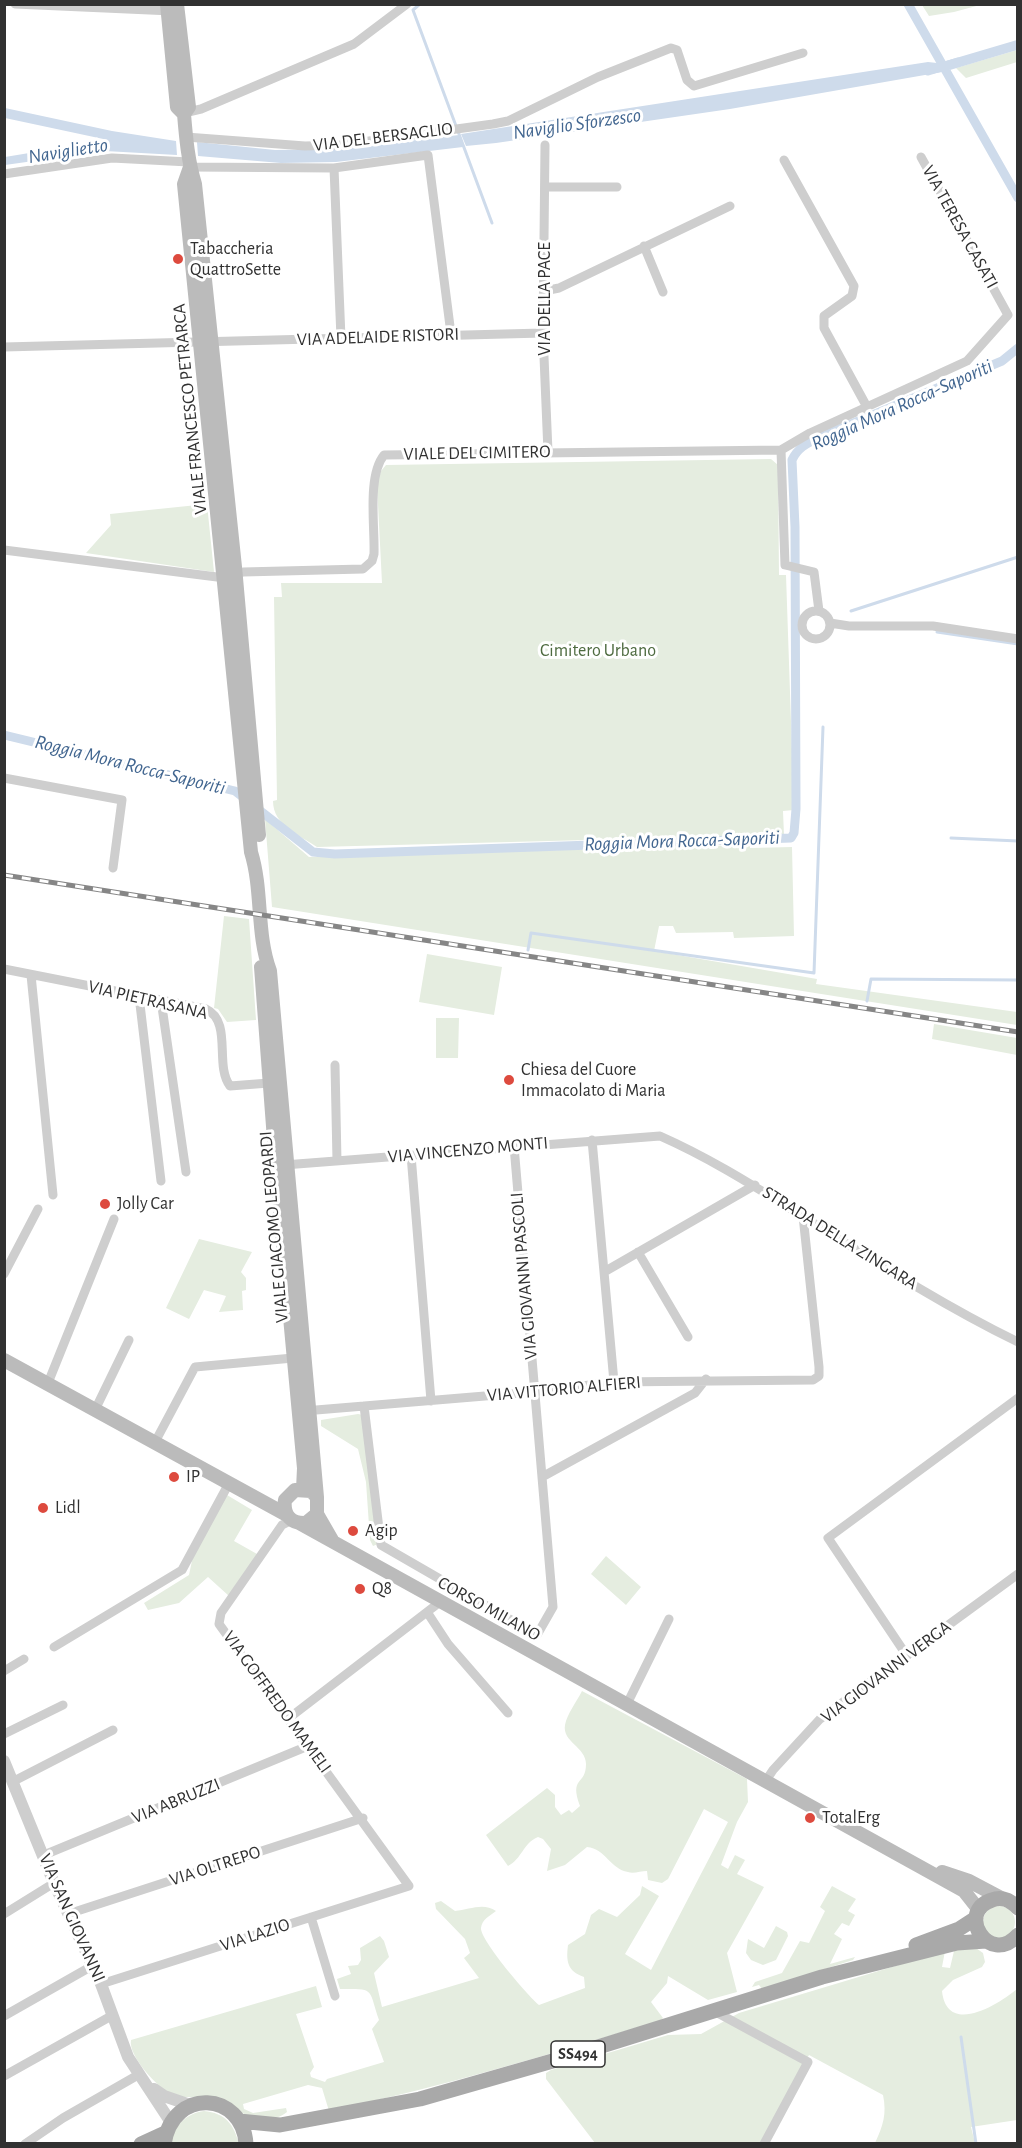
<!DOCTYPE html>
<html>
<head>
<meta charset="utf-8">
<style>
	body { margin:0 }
	#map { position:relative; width:1022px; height:2148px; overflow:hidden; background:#fff; font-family:"Alegreya Sans",sans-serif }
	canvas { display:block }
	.frame { position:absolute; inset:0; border:6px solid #313131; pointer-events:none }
</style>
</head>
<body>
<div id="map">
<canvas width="1022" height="2148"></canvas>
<div class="frame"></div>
</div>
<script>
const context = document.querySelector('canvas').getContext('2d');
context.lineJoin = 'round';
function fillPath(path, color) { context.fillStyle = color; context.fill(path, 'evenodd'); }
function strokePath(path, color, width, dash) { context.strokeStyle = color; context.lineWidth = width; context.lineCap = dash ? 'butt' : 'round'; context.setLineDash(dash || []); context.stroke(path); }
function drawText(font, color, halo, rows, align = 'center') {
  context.font = font + ' "Alegreya Sans",sans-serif'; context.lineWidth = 6; context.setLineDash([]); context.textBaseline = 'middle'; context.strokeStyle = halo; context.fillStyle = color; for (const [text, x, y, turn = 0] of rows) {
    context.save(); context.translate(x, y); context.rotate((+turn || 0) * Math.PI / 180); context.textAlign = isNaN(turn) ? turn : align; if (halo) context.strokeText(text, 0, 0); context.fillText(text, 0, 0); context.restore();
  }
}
fillPath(new Path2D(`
	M922,5H980L954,12L929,16Z
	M1017,50V62L966,78L956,68Z
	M771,459L778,465V470L779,575H786L794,810L783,811L784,835L751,836L750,848L792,847L794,936L734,938L733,932L676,933L673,926H659L654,951L817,979L816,984L1017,1012V1025L272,907L265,819L309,857L743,845L742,836L317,847C299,835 273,825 273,801L277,800L274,597H282L281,583H382L377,485L381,471L386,465Z
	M207,504L214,572L86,553L111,525L110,514Z
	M224,916L249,919L256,1020L227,1022L218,1009L214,1008Z
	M427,954L502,967L494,1015L419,1002Z
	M436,1018H459L458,1058H436Z
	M934,1024L1017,1038V1055L932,1039Z
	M199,1239L252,1252L241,1272L246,1278V1290L242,1291L243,1310L219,1312L226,1296L204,1290L189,1319L166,1308Z
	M358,1414L363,1415L378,1544L373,1546L370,1540L366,1482L358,1449L321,1426V1420Z
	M227,1495L252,1510L234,1541L257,1554L229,1596L208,1577L179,1603L148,1610L144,1603L189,1575L193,1556Z
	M606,1556L641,1587L626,1605L591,1574Z
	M582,1691L747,1779L748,1802L737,1822L721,1865L728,1869L735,1855L745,1860L737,1874L764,1887L727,1953L737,1992L708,2000L668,1976L667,1983L651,2002L663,2018L661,2020C551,2054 441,2087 329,2111L322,2088L308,2085L243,2104L244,2109L253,2113L286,2108L287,2112C262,2132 228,2103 203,2098C193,2096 182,2099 171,2094C158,2088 128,2056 131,2040L316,1986L322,2007L296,2014L314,2067L310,2073L311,2077L325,2082L327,2079L384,2062L372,2029L379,2020C368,1988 376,1989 340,1989L337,1979L351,1974L348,1966L358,1965L361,1960L360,1948L380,1936L384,1941L389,1957L374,1973L382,2007L479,1978L464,1958L470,1953L465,1939L436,1909L435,1903L441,1901L455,1911C469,1910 483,1902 496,1911C490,1916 482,1919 481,1928C480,1940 528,1996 539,2005L585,1988L584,1977C567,1971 566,1961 568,1945L585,1934L591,1915L599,1909L617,1917L640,1895L642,1886L659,1896L625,1954L651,1970L728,1822L704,1809L668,1879L662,1883L648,1880L647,1871C641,1871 633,1874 628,1872C610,1869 606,1849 587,1847L565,1865L547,1871L551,1849L543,1839L538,1837C523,1843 522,1859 508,1866L486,1835L547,1788L555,1795V1807L561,1815L569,1810L572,1813L580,1806C569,1776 586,1786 586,1764C586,1747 562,1742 565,1725C567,1714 577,1701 582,1691Z
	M832,1886L856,1899L848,1911L855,1915L849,1926L842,1923L834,1934L842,1939L830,1964L855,1957L853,1960L762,1989L759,1985L752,1987L755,1982L782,1973L800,1941L809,1943L825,1911L820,1907Z
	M983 1922a16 16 0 1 1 32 0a16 16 0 1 1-32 0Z
	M776,1926L787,1932L788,1936L776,1960L763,1965L751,1960L746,1953L748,1939L764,1948Z
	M973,1946L983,1953L985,1962L982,1967L953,1980L942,1991C947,2037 999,2004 1017,1989V2120L971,2127L975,2143H875C883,2126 887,2114 883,2095L809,2055L761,2143H595L546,2079V2073L551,2070L668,2035L701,2034L739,2013L945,1951L942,1967L950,1968L954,1951Z
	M204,2111C225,2113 234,2124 239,2144H171C173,2126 187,2113 204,2111Z`), '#e5ede0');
fillPath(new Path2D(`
	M1017,40V50L950,70L946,61Z
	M928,62L937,63L942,72L730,109L496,143L466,146L461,134Z
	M5,108L112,131L176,141L177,155L105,151L5,165V157L108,140L5,118Z
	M459,135L463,147L336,162L281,163L198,156L197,142L275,150L339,149Z`), '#cedbeb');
strokePath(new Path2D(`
	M420,4L413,10L492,223
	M851,611L1018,557
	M937,632L1018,644
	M951,838L1018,841
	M528,950L531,933L814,973L823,727
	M867,1001L871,979L1018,980
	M961,2037L976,2144`), '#cedbeb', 3);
strokePath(new Path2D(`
	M908,4L1018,198
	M928,71L958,62
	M4,735L235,791L313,852L335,854L791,838L794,833L796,809L795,527L792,460C798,447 808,443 820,437L1002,361L1018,348`), '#cedbeb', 9);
strokePath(new Path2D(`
	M15,4L172,11
	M184,113L201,109L354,44L407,4
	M186,137L305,146L340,145L493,124L508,121L598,77L671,48L677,50L687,80L694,86L803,53
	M545,145L543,333L548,452
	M784,160L854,286L852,296L824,316V328L867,407
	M190,167L334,168L428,155L451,334
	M334,168L341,338
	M4,174L112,158L189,162
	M545,187H617
	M644,246L663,292
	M544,291L559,288L730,206
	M4,347L543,333
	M781,450L810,433L967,361L1008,315L921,157
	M781,450L785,565L814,572L819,611
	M4,550L225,578L243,572L363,569L372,561L374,554C375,527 367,476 384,455L781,450
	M802 625a14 14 0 1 1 28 0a14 14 0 1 1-28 0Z
	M830,623L849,626H933L1018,639
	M4,778L122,800L113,868
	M4,969L206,1009C233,1022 214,1065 230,1086L269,1083
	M31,975L53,1195
	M139,996L161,1181
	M161,1000L186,1172
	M335,1065L337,1161
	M592,1140L614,1382
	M411,1155L431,1401
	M284,1165L660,1136C712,1159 757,1188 804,1217C874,1261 944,1306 1018,1342
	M638,1252L688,1337
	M604,1272L755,1185
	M4,1274L38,1209
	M48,1383L114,1219
	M364,1406L381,1545L537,1635L553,1607L514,1146
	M95,1410L129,1340
	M304,1411L533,1392L614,1382L813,1380L819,1376V1367L803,1216
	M154,1444L195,1367L293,1358
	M542,1477L695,1393L706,1379
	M427,1612L448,1644L508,1713
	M54,1647L182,1570L228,1485
	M907,1656L828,1538L1018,1398
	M4,1671L24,1659
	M627,1704L669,1619
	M293,1715L440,1602
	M4,1734L63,1705
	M14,1781L113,1730
	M765,1782L773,1770L820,1719L1018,1574
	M44,1855L308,1746
	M4,1914L54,1883
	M68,1914L363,1818
	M311,1917L335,1996
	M101,1984L409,1886L219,1624L221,1613L282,1525L292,1520
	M714,2011L808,2062L764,2144
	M4,2016L92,1966
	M4,2076L113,2015
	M25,2144L63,2118L138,2075`), '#cecece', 9);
strokePath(new Path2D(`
	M4,1761L54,1883L101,1984L128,2057L170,2121
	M154,2089L164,2096L190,2105`), '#cecece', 12);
strokePath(new Path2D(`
	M167,4L177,107L184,114
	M177,4L189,107L184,114C186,138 188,161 195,184L235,567L259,835
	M190,167L184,184L251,852C263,891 256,933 270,971L317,1497
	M261,967L276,1166L304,1468L303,1489
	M4,1360L287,1515
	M317,1514L306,1523C291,1524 283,1515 285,1500L295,1490L311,1491L317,1497V1514L332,1540
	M299,1523L964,1891L979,1910
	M942,1872L969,1881L1003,1899`), '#bbb', 14);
strokePath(new Path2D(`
	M1018,1908C1010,1900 1002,1896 992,1900C955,1912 989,1967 1018,1935
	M916,1945L959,1929L976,1918
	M239,2121L280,2125L420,2099L563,2058L822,1977L957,1943L986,1941
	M141,2144L165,2133
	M164,2144C173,2086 243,2092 246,2144`), '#a9a9a9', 15);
const rail = new Path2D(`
	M4,875L1018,1032`);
strokePath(rail, '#868686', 5);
strokePath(rail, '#fff', 3, [9]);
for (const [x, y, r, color] of [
	[178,259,6,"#dd4a3e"],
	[509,1080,6,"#dd4a3e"],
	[105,1204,6,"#dd4a3e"],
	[174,1477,6,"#dd4a3e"],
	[43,1508,6,"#dd4a3e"],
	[353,1531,6,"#dd4a3e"],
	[360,1589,6,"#dd4a3e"],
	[810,1818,6,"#dd4a3e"]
]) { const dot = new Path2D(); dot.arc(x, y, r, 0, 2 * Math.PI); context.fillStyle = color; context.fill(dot); strokePath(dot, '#fff', 2); }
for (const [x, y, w] of [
	[578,2054,54]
]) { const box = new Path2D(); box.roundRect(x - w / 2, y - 13, w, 26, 4.5); context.fillStyle = '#fff'; context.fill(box); strokePath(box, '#313131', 1.5); }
drawText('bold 16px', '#313131', null, [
	["SS494",578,2054]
]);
drawText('18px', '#313131', '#fff', [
	["VIA DEL BERSAGLIO",383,137,-7],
	["VIA TERESA CASATI",960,227,61],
	["VIA DELLA PACE",545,299,-90],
	["VIA ADELAIDE RISTORI",378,337,-2],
	["VIALE FRANCESCO PETRARCA",190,409,-96],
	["VIALE DEL CIMITERO",477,453,-1],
	["VIA PIETRASANA",148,1000,13],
	["VIA VINCENZO MONTI",468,1150,-5],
	["VIALE GIACOMO LEOPARDI",274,1227,-95],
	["STRADA DELLA ZINGARA",840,1238,32],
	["VIA GIOVANNI PASCOLI",524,1276,-95],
	["VIA VITTORIO ALFIERI",564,1389,-5],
	["CORSO MILANO",489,1609,29],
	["VIA GIOVANNI VERGA",886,1672,-37],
	["VIA GOFFREDO MAMELI",277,1702,54],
	["VIA ABRUZZI",176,1801,-22],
	["VIA OLTREPO",215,1866,-18],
	["VIA SAN GIOVANNI",72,1918,66],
	["VIA LAZIO",255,1935,-18]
]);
drawText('18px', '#313131', '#fff', [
	["Tabaccheria",190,249],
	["QuattroSette",190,270],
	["Chiesa del Cuore",521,1070],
	["Immacolato di Maria",521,1091],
	["Jolly Car",117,1204],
	["IP",186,1477],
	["Lidl",55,1508],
	["Agip",365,1531],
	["Q8",372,1589],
	["TotalErg",822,1818]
], 'left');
drawText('18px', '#4e6b40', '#fff', [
	["Cimitero Urbano",598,651]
]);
drawText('italic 20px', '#426690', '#fff', [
	["Naviglio Sforzesco",577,124,-8],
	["Naviglietto",68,151,-9],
	["Roggia Mora Rocca-Saporiti",902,405,-24],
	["Roggia Mora Rocca-Saporiti",130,765,14],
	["Roggia Mora Rocca-Saporiti",682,841,-2]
]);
</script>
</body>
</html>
